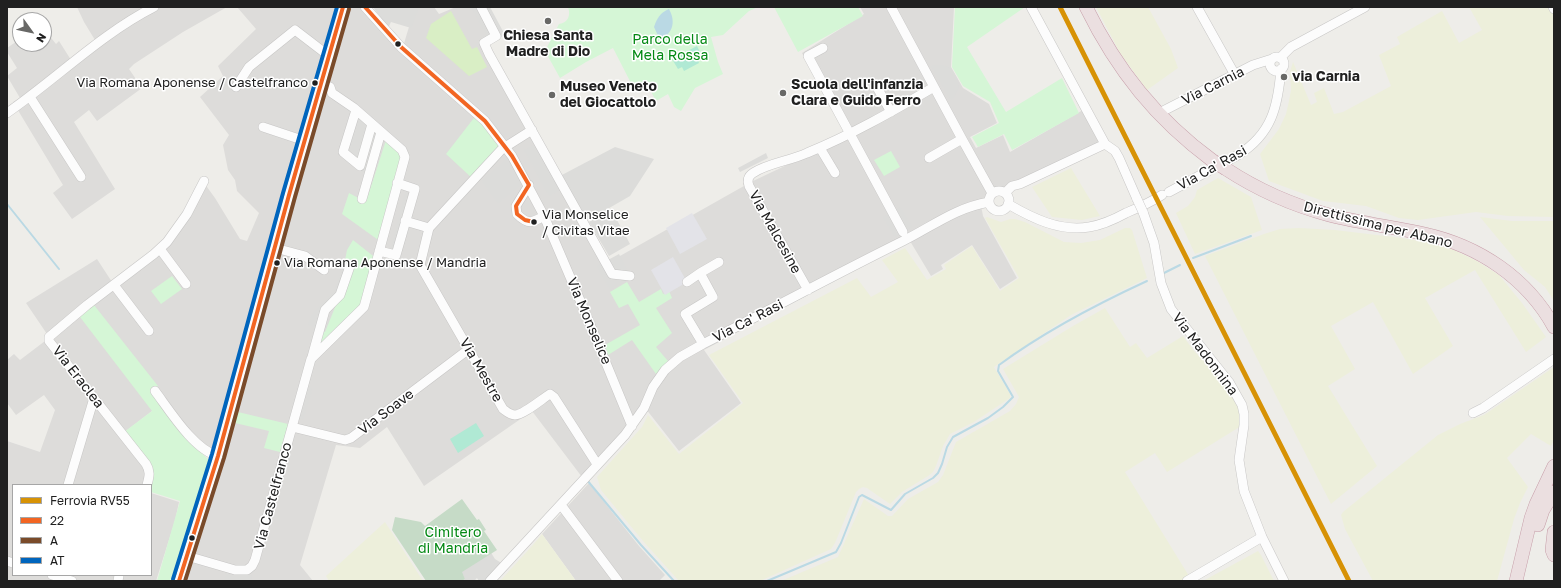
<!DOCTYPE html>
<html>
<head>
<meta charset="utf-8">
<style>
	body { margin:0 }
	#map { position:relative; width:1561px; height:588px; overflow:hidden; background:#eeede9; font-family:"Golos Text",sans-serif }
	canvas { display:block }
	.frame { position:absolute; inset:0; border:8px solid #202020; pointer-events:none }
	.legend { position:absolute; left:12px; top:484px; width:140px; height:92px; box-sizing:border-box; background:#fff; border:1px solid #a6a6a6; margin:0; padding:5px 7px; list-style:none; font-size:12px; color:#202020 }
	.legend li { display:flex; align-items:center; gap:8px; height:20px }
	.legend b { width:20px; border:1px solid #a6a6a6 }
	.north { position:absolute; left:12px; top:12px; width:40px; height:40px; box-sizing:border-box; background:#fff; border:1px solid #a6a6a6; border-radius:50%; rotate:123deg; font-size:11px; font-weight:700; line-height:16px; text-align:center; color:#202020 }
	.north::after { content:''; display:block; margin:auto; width:14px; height:18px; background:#686866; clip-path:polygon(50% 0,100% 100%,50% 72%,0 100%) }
</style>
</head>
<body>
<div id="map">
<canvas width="1561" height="588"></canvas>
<div class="frame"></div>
<ul class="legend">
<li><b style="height:5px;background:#d79205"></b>Ferrovia RV55</li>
<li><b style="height:5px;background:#f26522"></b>22</li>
<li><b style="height:5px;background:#7a4b2a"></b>A</li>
<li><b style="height:5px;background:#0065bd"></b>AT</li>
</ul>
<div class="north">N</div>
</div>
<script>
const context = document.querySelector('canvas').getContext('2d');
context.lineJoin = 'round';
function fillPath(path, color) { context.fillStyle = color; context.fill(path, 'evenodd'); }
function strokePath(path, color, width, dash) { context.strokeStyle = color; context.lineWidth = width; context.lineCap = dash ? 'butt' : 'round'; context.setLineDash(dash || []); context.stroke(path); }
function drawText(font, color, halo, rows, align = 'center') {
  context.font = font + ' "Golos Text",sans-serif'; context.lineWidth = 3; context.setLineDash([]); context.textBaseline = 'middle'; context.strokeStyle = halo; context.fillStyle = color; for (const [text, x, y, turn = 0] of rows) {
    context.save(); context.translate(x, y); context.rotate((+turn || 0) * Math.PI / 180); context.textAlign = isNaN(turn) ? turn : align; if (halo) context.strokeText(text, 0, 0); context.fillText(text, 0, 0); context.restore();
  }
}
fillPath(new Path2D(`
	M77,7H227L183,32L134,64L129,69L142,88L97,121L89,110L74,122L115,189L72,219L53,193L63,185L13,102L20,98L7,76L17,68L7,52V48L20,39V44H44V29L56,44L59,41L71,60L95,40L84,22Z
	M237,7H338L215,445L212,450L201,446L165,401L121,435L147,470L145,485H13V575H151V493L179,502L175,521L156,581H7V441L40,452L55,410L44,395L16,415L7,403V360L14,354L20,360L45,341L47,334L26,303L97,259L112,282L159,247L180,219L197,188L207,187L215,198L240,239L247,241L259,213L237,191L235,180L228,170L223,145L229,135L200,97L223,76L218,66L256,29Z
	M347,7H362L402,50L415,7H434L439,14L456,7H474L493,41L483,45L604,265L751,182L848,136L802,53L864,14L860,7H954L951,67L963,88L989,104L997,123L970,137L976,148L1003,135L1010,152L1083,110L1101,143L980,200L983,216L1017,278L1000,289L972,245L941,265L943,269L931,276L910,241L704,350L741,403L679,451L646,409L585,481L532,411L424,486L387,427L360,448L336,445L300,565L313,581H184Z
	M589,483L639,546L665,575L659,581H576L542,534Z`), '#dddcda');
fillPath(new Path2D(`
	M373,7H419L411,28L391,22L388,28Z
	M471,7H490L505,35L498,39H489Z
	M935,65H943L951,68L958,80L959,86L955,95L951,100L931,66Z
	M352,108L381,132L368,176L339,153Z
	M537,143L562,189L549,196L524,150Z
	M615,147L654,159L630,196L585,222L560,176Z
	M766,153L768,158L740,172L738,168Z
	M507,159L522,184L498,203L482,181Z
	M405,192L413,194L397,251L391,248Z
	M900,207L912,227L895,237L883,217Z
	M611,209L630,244L609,256L589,222Z
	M619,254L631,279L610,290L597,266Z
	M344,265L350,266L340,295L325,332L308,325L313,313L334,292Z
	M305,381L312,390L303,420L295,417Z
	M490,551L495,559L503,564L485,581H479L477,578L474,581H462L465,579L460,570Z
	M227,570L252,575L251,581H224Z`), '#dcdcda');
fillPath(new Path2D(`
	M1096,7H1148L1171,49L1178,68L1147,90L1120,53Z
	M1469,7H1549L1554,16V147L1552,148L1554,151V217L1508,216L1476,212L1418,220L1399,218L1366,206L1323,201L1269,181L1260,154L1279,129L1286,114L1289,101L1291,90L1290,72L1293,62L1311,105L1317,102L1314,93L1324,88L1334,114L1343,112L1391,86L1379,55L1400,44L1397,37L1442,11L1459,43L1482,30Z
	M1071,168L1100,216L1082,220L1052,217L1032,187Z
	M1218,178L1251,197L1262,230L1195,254L1176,213L1188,206L1195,197L1197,190Z
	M987,217L1001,222L1010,219H1015L1025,222L1064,242L1081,243L1100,240L1125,228H1130L1132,230L1147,278L1071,315L994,367L1010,394V398L974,422L950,434L943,446L936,466L933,472L928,476L902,492L890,504L867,488L863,487L859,489L856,492L835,543L831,549L760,581H679L643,541L601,490L597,477L642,427L648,415L679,454L743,403L709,355L857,278L871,297L898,282L882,260L905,248L927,280L946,269L944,265L972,246L1000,291L1019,278L985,218Z
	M1480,217L1512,221H1554V301L1545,287L1524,270Z
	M1298,228L1335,230L1401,238L1427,242L1454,250L1477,261L1499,275L1522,303L1546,337L1526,352L1475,270L1425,298L1453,346L1413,374L1373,302L1331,326L1355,369L1328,386L1377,466L1331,504L1205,256L1264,234L1280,229Z
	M1105,308L1130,347L1136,343L1147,358L1183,336L1194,351L1213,370L1230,393L1241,413V426L1167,472L1155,453L1125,472L1189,576L1180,581H781L838,557L864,499L888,516H892L908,499L938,482L943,475L956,442L1010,411L1016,404L1019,397L1003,369L1073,326Z
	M1554,367V440L1551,446L1531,434L1507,458L1528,487L1520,503L1514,519L1497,581H1373L1345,529L1341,515L1343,512L1438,435L1460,424L1484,415Z
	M385,522L423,581H329L326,576Z
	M542,534L576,581H500L532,546Z
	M1258,551L1261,555L1274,581H1203Z`), '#edefdb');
fillPath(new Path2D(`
	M451,11L472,49L477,47L487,67L469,76L426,38L431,24Z`), '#d9eec5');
fillPath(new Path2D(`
	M462,499L477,520L479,519L486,530L484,531L497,550L462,572L465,579L462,581H426L392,530L395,517L421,522L425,526Z`), '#c6dbc7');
fillPath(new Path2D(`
	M568,7H758L749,11L723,35L711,37L718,62L723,74L695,88L681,111L674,107L668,94L656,101L646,82L633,87L613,48L586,62L560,78L545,51L559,24C568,23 571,15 568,7Z
	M774,7H858L863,16L798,52Z
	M955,7H1025L967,47L1006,112L1062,78L1079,113L1012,150L1004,134L978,147L972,137L999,123L990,102L963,86L952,67Z
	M477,114L505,146L473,179L446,154Z
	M387,137L402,150L381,242L342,214L349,193L366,202Z
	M891,151L900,167L884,176L874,160Z
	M353,240L377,259L364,307L311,359L319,330L325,332L340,295L350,266L344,265L347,250Z
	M172,276L182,289L161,304L151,291Z
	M627,282L639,302L661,289L663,294L669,291L672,298L656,308L672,333L656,347L668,361L656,374L632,340L608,355L605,345L640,325L628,304L619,308L610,292Z
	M94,305L158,386L151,392L190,442L209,460L173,581H157L180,501L151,492L152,475L124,432L152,411L80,317Z
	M238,412L288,424L280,452L264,448L269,431L235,423Z`), '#d5f6d6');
fillPath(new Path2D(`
	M697,46L702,56L697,58L699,63L684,71L682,67L678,69L672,59Z
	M476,423L484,436L458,453L450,439Z`), '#b0e9d4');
fillPath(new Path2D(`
	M692,213L707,239L680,254L666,228Z
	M673,257L687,282L665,295L651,270Z`), '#e3e3e8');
fillPath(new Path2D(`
	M669,9C676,22 673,33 660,40L654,27C657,18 660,13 669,9Z`), '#bad9e4');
strokePath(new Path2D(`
	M7,204L59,269
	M1193,258L1251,236
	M1164,273L1180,265
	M587,480L641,545L674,581
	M767,581L836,552L841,543L859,497L862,495L891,510L905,494L933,478L938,473L942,464L947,447L953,437L988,418L1003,407L1013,397L998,371L999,365C1045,331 1095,305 1147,281`), '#bad9e4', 2);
const minor = new Path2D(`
	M365,7L401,47L485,121L512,156L544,216L585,312L632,426
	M481,7L496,36L484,43L489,54L612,274L630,276
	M891,7L962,139L992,193
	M1031,7L1105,144L1115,151L1119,158L1137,199
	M1197,7L1235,75
	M1553,7L1554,9
	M823,48L808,56L903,232
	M1270 64a7 7 0 1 1 14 0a7 7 0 1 1-14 0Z
	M1280,58L1291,47L1365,7
	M236,87L249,67L295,30L325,53L330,55
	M878,89L891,112
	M30,97L81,177
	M356,110L343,152L360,166L372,124
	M1163,111L1253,65L1272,59
	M7,113C56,79 101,34 154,7
	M263,127L305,141
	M532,130L502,149L429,228L420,265L503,409C507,412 510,415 515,415C523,415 542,399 550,394L554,397L597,464
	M820,148L835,173
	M929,158L962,139
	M529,185L516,206L517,214C528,225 532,223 544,216
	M989 201a10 10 0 1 1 20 0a10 10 0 1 1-20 0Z
	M1169,192L1238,155C1272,134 1278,106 1281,69
	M1005,193L1012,186L1020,184L1105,144
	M362,199L381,132
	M1008,204C1032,218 1060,232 1089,227C1102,225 1115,219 1126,213C1138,208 1151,202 1162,195
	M1143,212L1154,243L1161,283L1171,309L1229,382L1242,405L1244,414V425L1239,460L1244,491L1262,537L1284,581
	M405,221L429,228
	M275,248L305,256L324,270
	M160,249L186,284
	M379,251L396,255L415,189L397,183
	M687,282L700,273
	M114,285L149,331
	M808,290L749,186C747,181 748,176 753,173C768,163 790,161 807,153C851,135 893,111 934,87
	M703,344L685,314L713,297L700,273L719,262
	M312,357L325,310L340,295L350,266
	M155,391C170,411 194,450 218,456
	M1473,413L1483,408L1554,359
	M292,427L345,440L351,438L469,349
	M68,485L94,398
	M147,485C149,477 151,472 146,464L49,341V337L87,305L154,254L167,242L187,214L204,181
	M561,505L618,581
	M187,556L235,570H247L252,566L255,560L311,359L364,307L405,157L402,150L354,108L332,93L330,87L321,84
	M7,561L13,563
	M52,575L72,581
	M118,581L119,575
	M179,581L218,456L289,195L343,7
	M490,581L625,435L644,408L653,387L665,370L680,357L703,344C770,310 836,274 903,241C933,226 955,208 989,202
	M1187,581L1262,537`);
const highway = new Path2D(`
	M1086,7C1117,70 1156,119 1213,161
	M1226,169C1258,190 1292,205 1329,215C1361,223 1393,227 1425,234C1479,246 1527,278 1554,327
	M1538,525L1543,510L1554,492
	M1554,532L1552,550L1554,555
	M1516,581L1531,518L1536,504L1554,466`);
strokePath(minor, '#c7c6c5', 10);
strokePath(highway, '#c69da8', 14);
strokePath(minor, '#fcfcfc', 9);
strokePath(highway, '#ebdfe0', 13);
const minorBridge = new Path2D(`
	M1137,199L1143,212`);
const highwayBridge = new Path2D(`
	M1213,161L1226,169`);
strokePath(minorBridge, '#c7c6c5', 10, []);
strokePath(highwayBridge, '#c69da8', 14, []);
strokePath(minorBridge, '#fcfcfc', 9);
strokePath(highwayBridge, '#ebdfe0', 13);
strokePath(new Path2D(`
	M365,7L401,47L485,121L512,156L529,185L516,206L517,214L525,220L534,222
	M179,581L218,456L289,195L343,7`), '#f26522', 4);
strokePath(new Path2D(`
	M185,581L224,458L295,197L349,9`), '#7a4b2a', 4);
strokePath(new Path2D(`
	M173,579L212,454L283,193L337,7`), '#0065bd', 4);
strokePath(new Path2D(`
	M1060,7L1349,581`), '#d79205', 5);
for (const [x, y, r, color] of [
	[548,21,4,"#686866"],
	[398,44,3.5,"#202020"],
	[1284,77,4,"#686866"],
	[315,83,3.5,"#202020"],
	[783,93,4,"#686866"],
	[552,95,4,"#686866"],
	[534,222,3.5,"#202020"],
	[277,263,3.5,"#202020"],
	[192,538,3.5,"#202020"]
]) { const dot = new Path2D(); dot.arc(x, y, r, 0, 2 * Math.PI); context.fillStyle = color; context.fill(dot); strokePath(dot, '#fff', 1.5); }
drawText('13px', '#202020', '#fff', [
	["Via Romana Aponense / Castelfranco",308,83,"right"],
	["Via Monselice",542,215],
	["/ Civitas Vitae",542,231],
	["Via Romana Aponense / Mandria",284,263]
], 'left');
drawText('bold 14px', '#202020', '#fff', [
	["Chiesa Santa",548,36,"center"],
	["Madre di Dio",548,52,"center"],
	["via Carnia",1292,77],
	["Scuola dell'infanzia",791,85],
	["Clara e Guido Ferro",791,101],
	["Museo Veneto",560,87],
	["del Giocattolo",560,103]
], 'left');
drawText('14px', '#038913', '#fff', [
	["Parco della",670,40],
	["Mela Rossa",670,56],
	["Cimitero",453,533],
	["di Mandria",453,549]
]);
drawText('14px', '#202020', '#fff', [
	["Via Carnia",1213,86,-27],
	["Via Ca' Rasi",1212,168,-29],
	["Direttissima per Abano",1378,225,14],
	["Via Malcesine",775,232,61],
	["Via Monselice",589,321,67],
	["Via Ca' Rasi",748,321,-27],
	["Via Madonnina",1205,354,53],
	["Via Mestre",481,370,60],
	["Via Eraclea",78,377,52],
	["Via Soave",386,412,-37],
	["Via Castelfranco",273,496,-75]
]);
</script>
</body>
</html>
